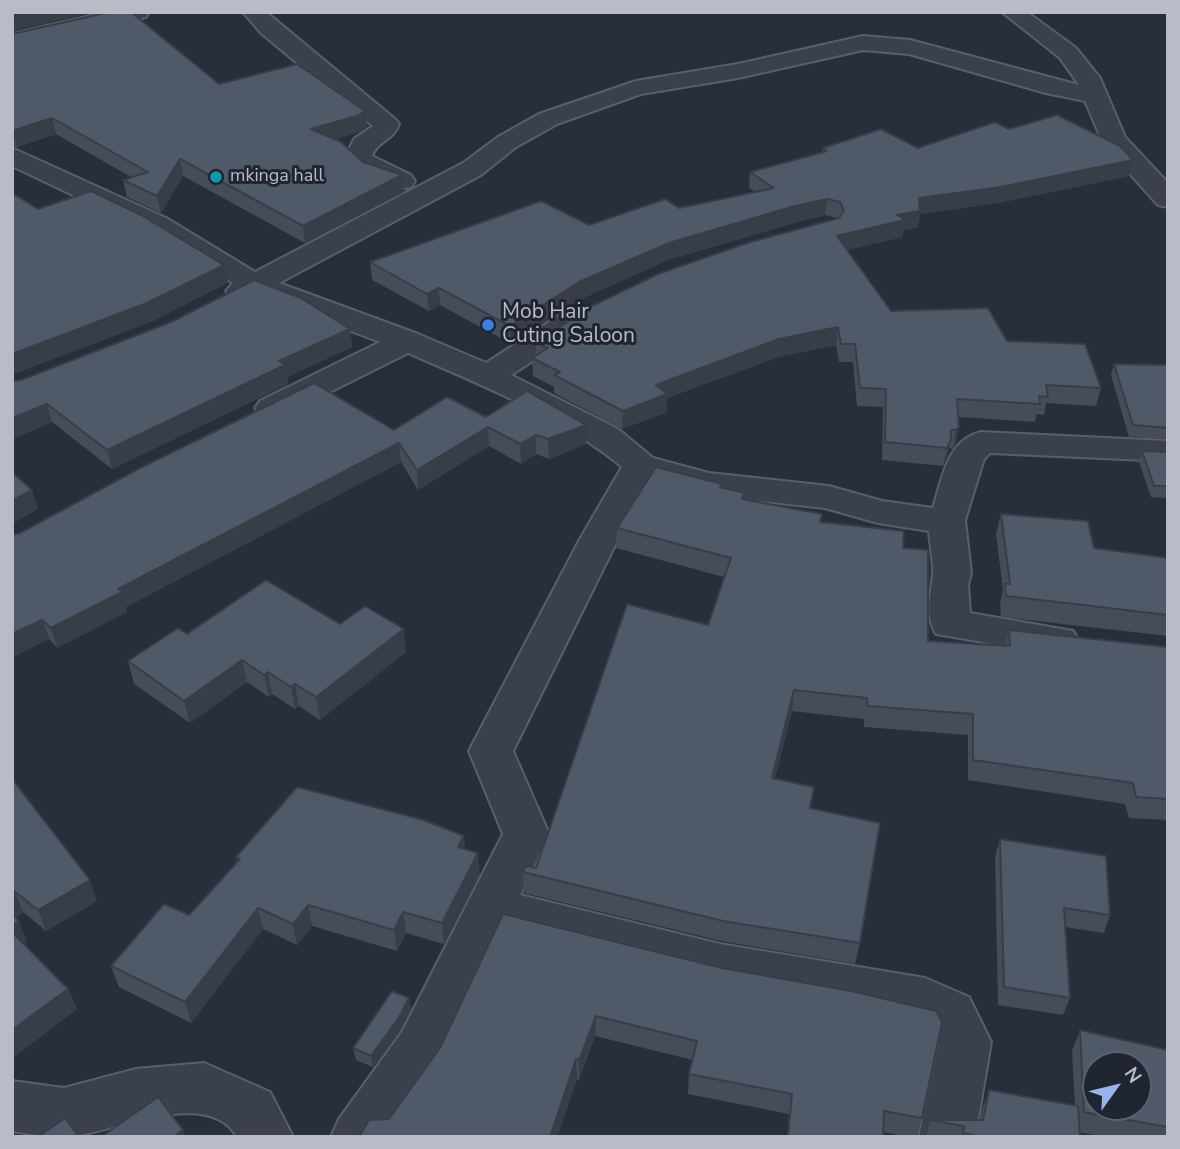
<!DOCTYPE html>
<html>
<head>
<meta charset="utf-8">
<style>
	body { margin:0 }
	#map { position:relative; width:1180px; height:1149px; overflow:hidden; background:#272f3b; font-family:"Nunito Sans",sans-serif }
	canvas { display:block }
	.frame { position:absolute; inset:0; border:14px solid #b7bcc7; pointer-events:none }
	.north { position:absolute; left:1082px; top:1051px; width:70px; height:70px; box-sizing:border-box; background:#202631; border:2px solid #5c626d; border-radius:50%; rotate:56deg; font-size:19px; font-weight:700; line-height:28px; text-align:center; color:#b7bcc7 }
	.north::after { content:''; display:block; margin:auto; width:24px; height:32px; background:#98b4eb; clip-path:polygon(50% 0,100% 100%,50% 72%,0 100%) }
</style>
</head>
<body>
<div id="map">
<canvas width="1180" height="1149"></canvas>
<div class="frame"></div>
<div class="north">N</div>
</div>
<script>
const context = document.querySelector('canvas').getContext('2d');
context.lineJoin = 'round';
function strokePath(path, color, width, dash) { context.strokeStyle = color; context.lineWidth = width; context.lineCap = dash ? 'butt' : 'round'; context.setLineDash(dash || []); context.stroke(path); }
function fillPath(path, color) { context.fillStyle = color; context.fill(path, 'evenodd'); }
function drawText(font, color, halo, rows, align = 'center') {
  context.font = font + ' "Nunito Sans",sans-serif'; context.lineWidth = 6; context.setLineDash([]); context.textBaseline = 'middle'; context.strokeStyle = halo; context.fillStyle = color; for (const [text, x, y, turn = 0] of rows) {
    context.save(); context.translate(x, y); context.rotate((+turn || 0) * Math.PI / 180); context.textAlign = isNaN(turn) ? turn : align; if (halo) context.strokeText(text, 0, 0); context.fillText(text, 0, 0); context.restore();
  }
}
const street = new Path2D(`
	M108,12H149L146,17L12,48V34Z
	M243,12H266L395,119L399,124C394,140 377,141 372,156L411,175L415,181L411,187C391,192 357,176 345,158L354,139L373,126L261,33Z
	M1002,12H1027L1076,48L1100,78L1125,137L1168,183V207L1158,205L1104,145L1085,101L1046,93L909,54L863,50L738,78L641,94L557,124L516,147L481,175L279,283L418,334L486,363L569,309L580,307L591,309L595,316L591,323L511,375L618,429L653,458L709,473L829,486L882,501L933,508C942,479 947,440 981,432L1168,441V461L990,453L984,459L965,520L971,573L968,585L970,613L1073,631L1079,641L1073,651L1059,655L936,634C924,614 932,592 933,572C933,558 930,544 929,531L878,523L825,508L707,495L651,479L618,539L513,751L549,834L520,895L720,944L925,978L969,997L991,1042L975,1137H919L939,1042L933,1029L917,1021L720,986L503,931L440,1066L390,1137H331L339,1119L402,1032L503,834L469,751L580,539L622,467C562,417 479,384 408,353L284,415L272,418L260,415L255,408L260,401L380,342L256,295L241,300L230,297L226,291L233,283L146,230L12,166V148L166,218L255,272L463,163L498,137L539,114L636,81L738,64L863,36L910,40L1079,85L1060,58Z
	M204,1063L270,1092L293,1137H237C209,1085 108,1134 67,1137C49,1138 30,1134 12,1131V1081L64,1088L136,1069Z`);
strokePath(street, '#595f6a', 4);
fillPath(street, '#3b414c');
fillPath(new Path2D(`
	M12,34L219,84L367,127L359,132L335,139L363,162L402,175L404,192L305,243L183,176L161,213L127,197L123,180L131,177L56,134L17,147L12,146Z
	M1009,129L1129,176L998,203L920,214L918,227L903,230L902,237L847,250L891,311L1007,341L1101,388L1096,406L1046,403L1044,415L1037,414L1035,422L959,417L956,445L953,449L949,448L947,457L943,466L882,460L883,407L857,406L853,362H839L836,345L778,357L667,398V412L622,429L554,393V387L533,376L532,358L536,355V343L837,218L825,215L794,223L668,260L579,300L510,343L440,305L429,311L372,280L370,262L589,225L755,192L749,188L750,172L822,153L823,148H918Z
	M350,329L352,347L287,377L288,384L112,469L52,422L21,380Z
	M1114,364L1168,365V439L1129,437L1111,375Z
	M486,417L586,444L549,459L536,454L521,464L489,446L418,490L401,462L126,607L127,612L57,648L49,639L12,535L394,430Z
	M1142,451L1168,452V498L1151,497L1139,462Z
	M722,487L745,493L744,500L822,514L821,522L903,548L928,641L1005,646L1009,630L1168,647V820L1129,818L1125,804L968,780V735L864,727V719L792,711L775,778L811,808L860,943L855,964L721,941L524,893L523,872L536,868L708,625L724,577L616,548L617,528Z
	M1001,514L1094,548L1168,558V636L1001,617L1000,604L1003,590L996,534Z
	M340,624L406,652L320,720L299,706L295,709L272,694L269,697L247,682L190,723L134,684L128,661L187,634Z
	M12,779L97,901L46,931L23,912L16,918L27,942L24,944L68,989L77,1009L14,1057L12,1055Z
	M1000,839L1110,915L1104,933L1065,927L1070,998L1063,1015L998,1005L995,857Z
	M465,849L480,874L444,944L406,933L397,951L312,926L297,945L263,929L191,1023L119,987L111,966L189,915L237,862L236,857Z
	M503,914L922,1118L917,1137H910L883,1132V1137H787L789,1114L688,1094L689,1074L693,1060L595,1036L579,1080L577,1079L557,1137H359L389,1119L440,1048Z
	M409,998L411,1009L400,1031L373,1067L356,1060L353,1048Z
	M1080,1030L1168,1050V1137H1104L1079,1132L1080,1137H926L931,1120H980L982,1110L989,1090L1075,1106L1072,1051Z`), '#454d59');
fillPath(new Path2D(`
	M26,12H95L12,31V15Z
	M365,111L367,127L359,132L313,146L311,129Z
	M52,118L56,134L17,147L12,131Z
	M180,159L183,176L161,213L157,196Z
	M1133,160L1129,176L998,203L920,214L918,227L903,230L902,237L835,253L837,236L897,215L919,198Z
	M402,175L404,192L305,243L303,226Z
	M827,199L825,215L794,223L668,260L579,300L510,343V326L579,282L669,243L795,206Z
	M224,265L228,283L151,322L12,375V354Z
	M439,288L440,305L429,311L427,294Z
	M838,327L836,345L778,357L667,398V412L622,429L623,411L656,385L779,339Z
	M350,329L352,347L287,377L288,384L112,469L107,450L279,361Z
	M47,404L52,422L12,440V418Z
	M586,425V444L549,459L548,439Z
	M488,427L489,446L418,490L417,470Z
	M959,427L956,445L953,449L956,430Z
	M536,435V454L521,464L520,444Z
	M951,439L947,457L943,466L947,448Z
	M399,443L401,462L126,607L127,612L57,648L51,628L118,589Z
	M32,490L38,509L12,524V501Z
	M42,620L49,639L12,658V634Z
	M404,629L406,652L320,720L316,697Z
	M242,660L247,682L190,723L184,701Z
	M268,672L272,694L269,697L264,675Z
	M295,684L299,706L295,709L291,687Z
	M794,690L792,711L770,799L772,778Z
	M464,836L466,857L458,847Z
	M478,853L480,874L444,944L442,923Z
	M90,880L97,901L46,931L38,910Z
	M14,891L23,912L12,922V893Z
	M308,905L312,926L297,945L293,924Z
	M258,908L263,929L191,1023L185,1002Z
	M403,912L406,933L397,951L394,930Z
	M19,921L27,942L17,948L12,937V925Z
	M68,989L77,1009L14,1057L12,1053V1030Z
	M409,998L411,1009L400,1031L373,1067L371,1056Z
	M596,1016L595,1036L579,1080V1060Z
	M576,1059L577,1079L557,1137H550Z
	M183,1130L186,1137H173Z`), '#383e48');
const building = new Path2D(`
	M12,12H26L12,15Z
	M110,12H131L219,84L297,64L365,111L357,116L311,129L341,142L363,162L402,175L303,226L180,159L157,196L123,180L148,172L52,118L12,131V34Z
	M1057,115L1120,146L1133,160L1001,187L919,198L920,211L897,215L905,220L837,236L891,311L988,308L1007,341L1085,344L1101,388L1046,385L1048,397L1039,396L1040,404L957,399L959,427L956,430H951V439L947,448L885,442L886,389L860,388L855,344H841L838,327L779,339L656,385L667,394L623,411L554,375L560,372L532,358L548,348L536,343L590,307L658,274L747,243L839,218L844,211L840,202L827,199L795,206L669,243L579,282L510,326L439,288L427,294L370,262L541,201L589,225L665,199L679,208L774,188L750,172L827,151L823,148L881,129L918,148L995,122L1009,129Z
	M91,191L141,215L224,265L147,303L12,354V193L38,209Z
	M254,280L301,298L350,329L279,361L285,365L107,450L47,404L12,418V381L21,380L171,322Z
	M1114,364L1168,365V428L1133,425Z
	M314,383L394,430L447,397L486,417L527,391L586,425L548,439L536,435L520,444L488,427L417,470L399,443L118,589L122,592L51,628L42,620L12,634V535L20,533L140,468Z
	M1142,451L1168,452V486H1154Z
	M656,467L722,484L720,487L745,493L742,499L822,514L820,522L904,531L903,548L928,550V641L1010,646L1009,630L1168,647V799L1136,797L1133,783L973,760V714L868,706L867,698L794,690L772,778L814,787L810,808L880,823L860,943L723,921L523,872L526,866L536,868L627,604L708,625L731,558L617,528Z
	M12,472L32,490L12,501Z
	M1001,514L1088,521L1094,548L1168,558V615L1006,596L1005,584H1010Z
	M266,580L340,624L365,606L404,629L316,697L295,684L291,687L268,672L264,675L242,660L184,701L128,661L178,628L187,634Z
	M12,779L90,880L38,910L14,891L12,893Z
	M297,787L424,820L464,836L458,847L478,853L442,923L403,912L394,930L308,905L293,924L258,908L185,1002L111,966L164,904L189,915L240,859L236,857Z
	M1000,839L1106,856L1110,915L1064,908L1070,998L1004,987Z
	M12,913L19,921L12,925Z
	M503,914L722,968L851,991L936,1011L942,1022L922,1118L884,1111L883,1137H788L792,1094L689,1074L697,1041L596,1016L579,1060L576,1059L550,1137H359L369,1120L389,1119L440,1048Z
	M12,932L68,989L12,1030Z
	M392,991L409,998L398,1019L371,1056L353,1048Z
	M1080,1030L1168,1050V1127L1084,1112ZM1096,1065H1138V1107H1096Z
	M989,1090L1078,1106L1080,1137H982L963,1133L964,1126L931,1120H983Z
	M158,1097L183,1130L173,1137H101Z
	M65,1118L79,1137H38Z`);
fillPath(building, '#505967');
strokePath(building, '#383e48', 2);
for (const [x, y, r, color] of [
	[216,177,7,"#0f9aa8"],
	[488,325,7,"#3f7fe0"]
]) { const dot = new Path2D(); dot.arc(x, y, r, 0, 2 * Math.PI); context.fillStyle = color; context.fill(dot); strokePath(dot, '#202631', 2.5); }
drawText('18px', '#b7bcc7', '#202631', [
	["mkinga hall",230,177]
], 'left');
drawText('21px', '#b7bcc7', '#202631', [
	["Mob Hair",502,313],
	["Cuting Saloon",502,337]
], 'left');
</script>
</body>
</html>
